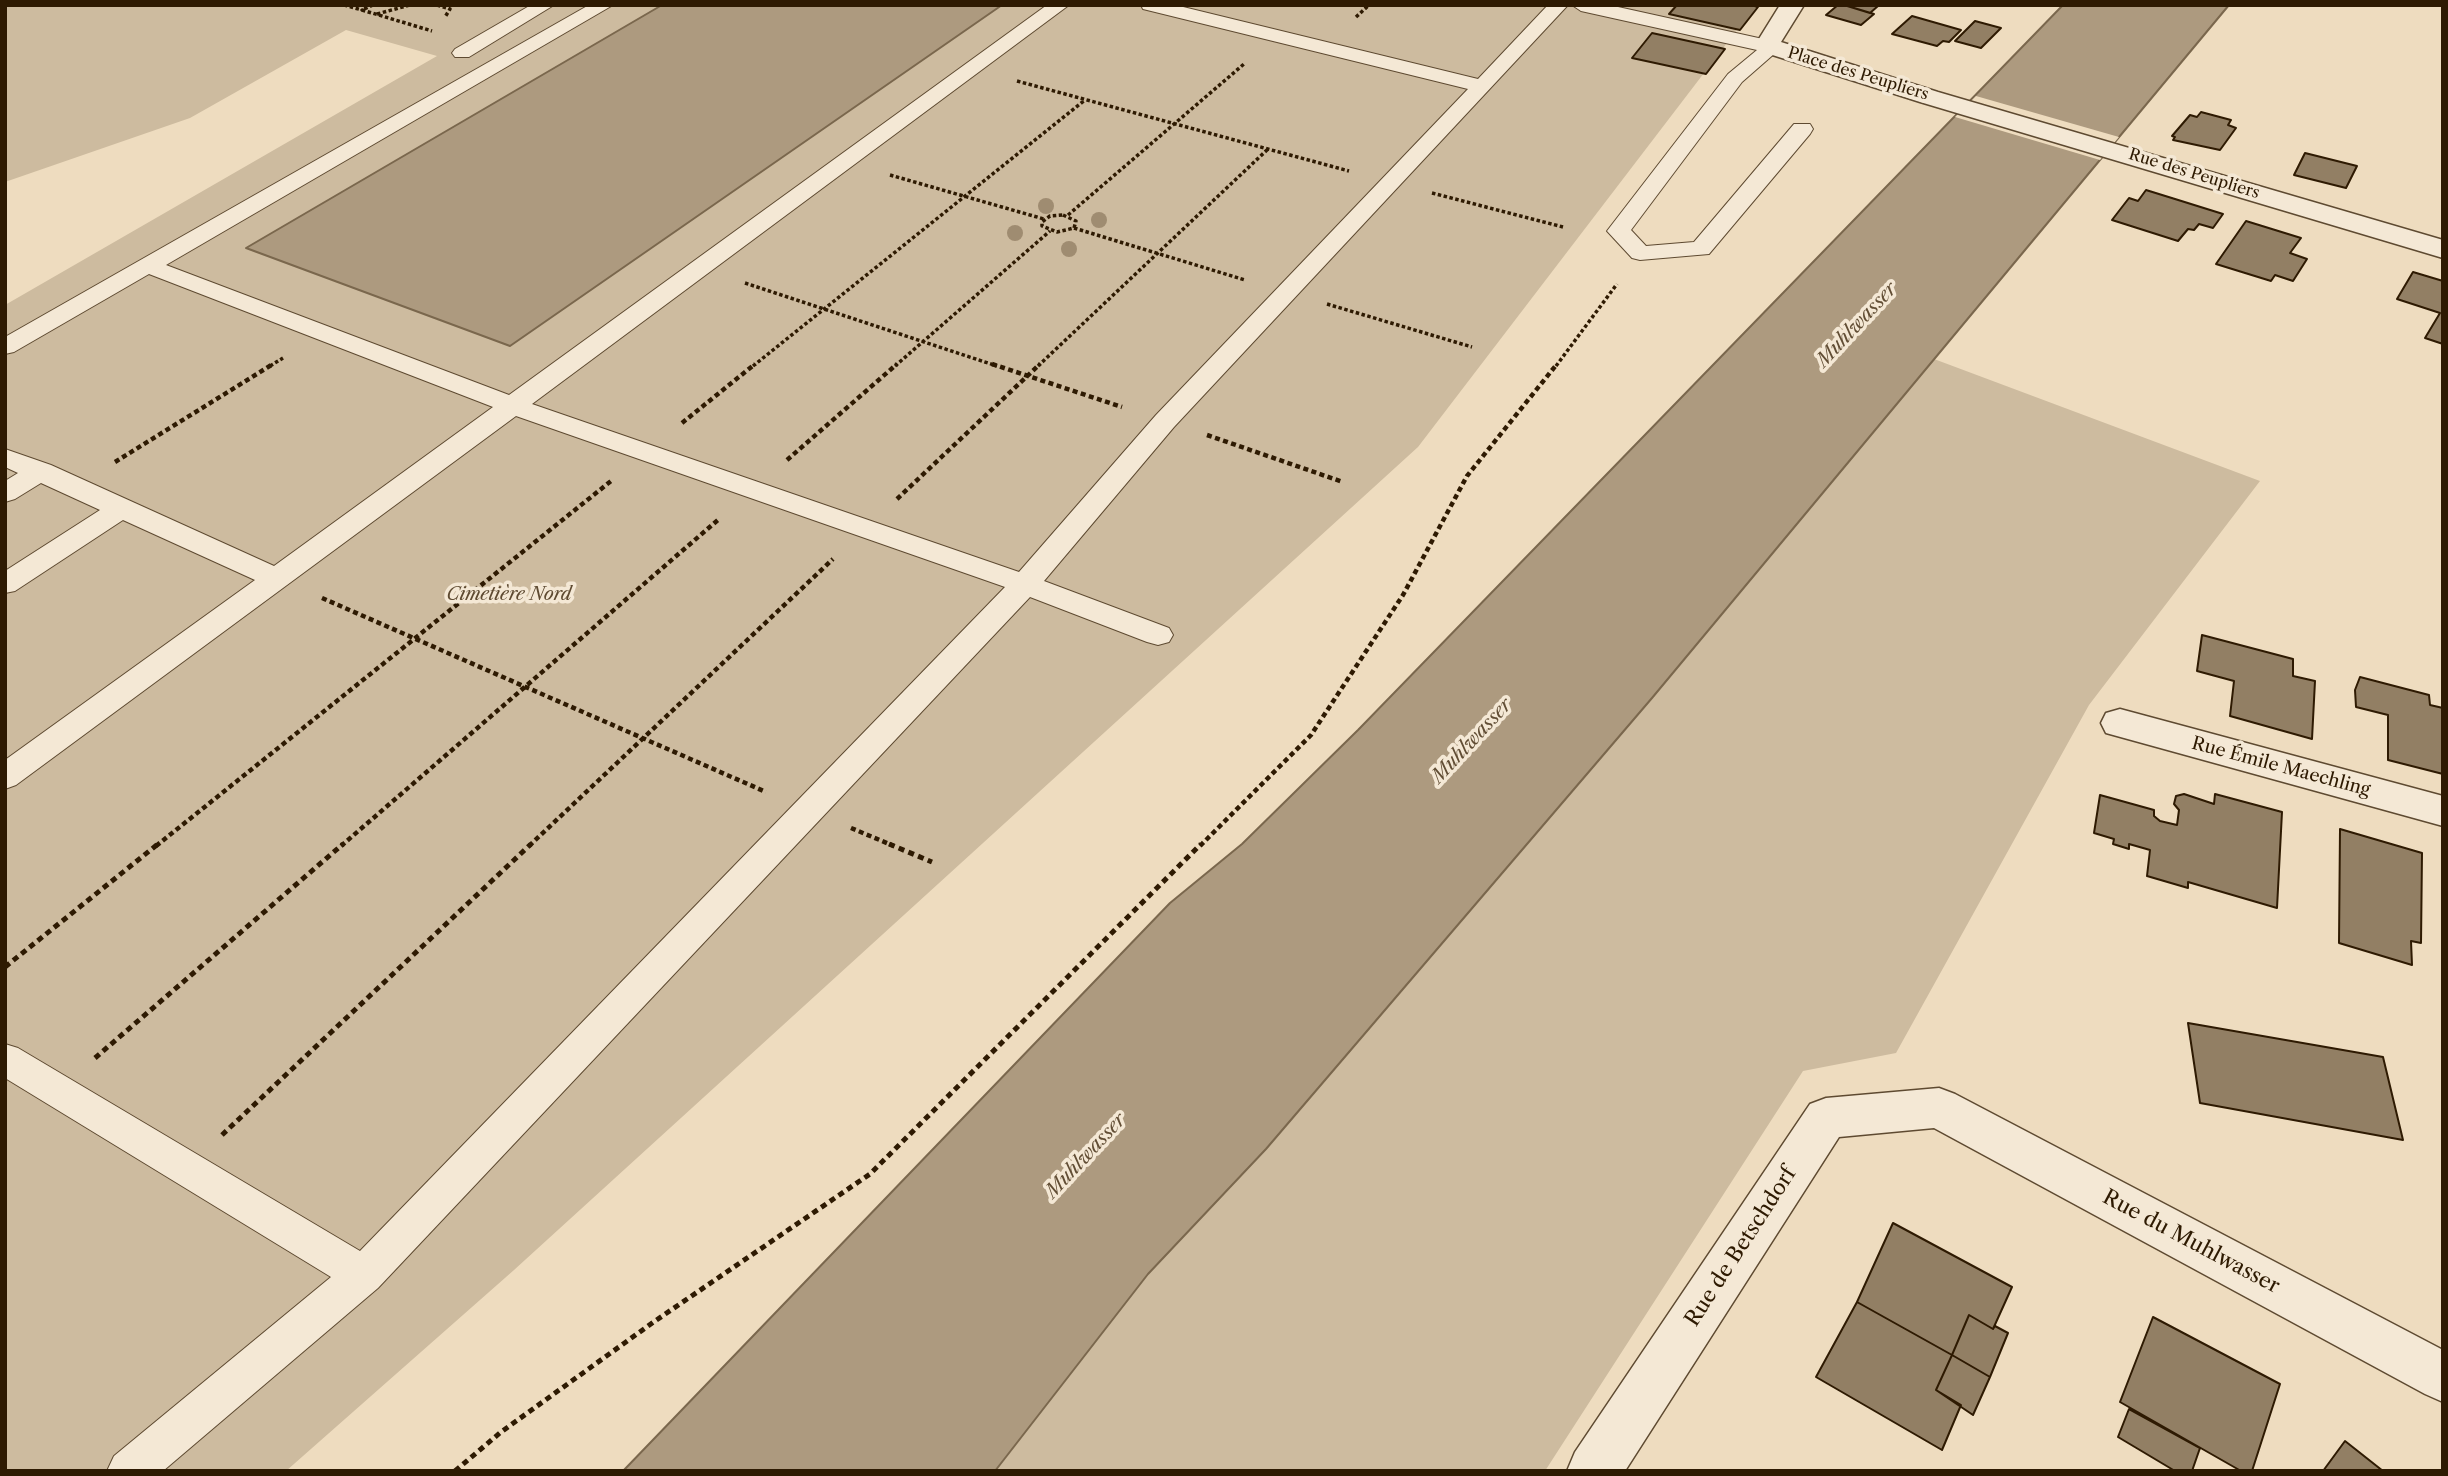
<!DOCTYPE html>
<html>
<head>
<meta charset="utf-8">
<style>
	body { margin:0 }
	#map { position:relative; width:2448px; height:1476px; overflow:hidden; background:#eedcbf; font-family:"Libre Caslon Text",serif }
	canvas { display:block }
	.frame { position:absolute; inset:0; border:7px solid #2e1a02; pointer-events:none }
</style>
</head>
<body>
<div id="map">
<canvas width="2448" height="1476"></canvas>
<div class="frame"></div>
</div>
<script>
const context = document.querySelector('canvas').getContext('2d');
context.lineJoin = 'round';
function fillPath(path, color) { context.fillStyle = color; context.fill(path, 'evenodd'); }
function strokePath(path, color, width, dash) { context.strokeStyle = color; context.lineWidth = width; context.lineCap = dash ? 'butt' : 'round'; context.setLineDash(dash || []); context.stroke(path); }
function drawText(font, color, halo, rows, align = 'center') {
  context.font = font + ' "Libre Caslon Text",serif'; context.lineWidth = 7; context.setLineDash([]); context.textBaseline = 'middle'; context.strokeStyle = halo; context.fillStyle = color; for (const [text, x, y, turn = 0] of rows) {
    context.save(); context.translate(x, y); context.rotate((+turn || 0) * Math.PI / 180); context.textAlign = isNaN(turn) ? turn : align; if (halo) context.strokeText(text, 0, 0); context.fillText(text, 0, 0); context.restore();
  }
}
fillPath(new Path2D(`
	M5,5H1756L1418,447L514,1270L286,1471H5V305L437,56L346,30L190,118L5,182Z
	M1934,359L2260,481L2089,705L1896,1053L1803,1071L1545,1471H995L1148,1274L1266,1149L1652,698Z`), '#cdbb9f');
const water = new Path2D(`
	M662,5H1002L510,346L246,248Z
	M2063,5H2229L1652,698L1266,1149L1148,1274L995,1471H623L1170,903L1242,844L1358,730Z`);
fillPath(water, '#ad9a7f');
strokePath(water, '#7a674d', 2);
fillPath(new Path2D(`
	M1976,96L2119,137L2100,160L1955,117Z`), '#eedcbf');
const building = new Path2D(`
	M1677,5H1751L1758,7L1740,30L1669,14Z
	M1838,5H1844L1874,14L1861,25L1826,15Z
	M1844,5H1877L1878,6L1870,13Z
	M1912,16L1961,30L1949,42L1943,41L1937,46L1892,34Z
	M1975,21L2001,28L1981,48L1955,41Z
	M1652,33L1725,49L1706,74L1632,58Z
	M2201,112L2231,120L2228,125L2236,128L2220,150L2173,140L2175,137L2172,136L2190,115L2197,117Z
	M2305,153L2357,166L2346,188L2294,175Z
	M2146,190L2175,199L2223,214L2213,228L2199,224L2194,230L2188,229L2178,241L2112,220L2129,198L2138,201Z
	M2246,221L2301,238L2290,253L2307,259L2293,281L2275,275L2271,281L2216,264Z
	M2413,272L2443,281V344L2425,338L2440,313L2397,299Z
	M2202,635L2293,659V676L2315,681L2312,739L2230,716L2234,681L2197,671Z
	M2360,677L2429,695L2430,705L2443,708V774L2388,760V715L2356,707L2355,690Z
	M2184,794L2214,804L2215,794L2282,812L2277,908L2188,882V888L2147,876L2150,850L2129,844V849L2113,844L2114,839L2094,833L2100,795L2154,810V816L2160,821L2177,825L2179,810L2174,804L2176,796Z
	M2340,829L2422,853L2421,943L2411,941L2412,965L2339,943Z
	M2188,1023L2383,1057L2403,1140L2200,1103Z
	M1893,1223L2012,1287L1993,1329L1969,1315L1952,1355L1857,1302Z
	M1857,1302L1952,1355L1936,1390L1961,1405L1942,1450L1816,1377Z
	M1969,1315L1993,1329L1995,1326L2008,1333L1990,1377L1952,1355Z
	M2153,1317L2280,1384L2252,1471H2241L2120,1402Z
	M1952,1355L1990,1377L1973,1415L1936,1390Z
	M2129,1409L2200,1448L2192,1471H2175L2118,1437Z
	M2345,1441L2383,1471H2323Z`);
fillPath(building, '#927f64');
strokePath(building, '#2e1a02', 2);
const lane = new Path2D(`
	M531,5H554L469,57H455L452,53L455,49Z
	M589,5H613L166,265L509,395L1047,5H1069L532,404L1019,572L1156,415L1468,89L1143,9L1141,5H1175L1478,79L1548,5H1568L1174,427L1044,581L1169,628L1173,635L1169,642L1158,645L1147,642L1030,597L378,1288L163,1471H107L114,1456L331,1277L5,1078V1044L18,1048L360,1251L1005,587L516,416L16,785L5,789V760L255,580L123,520L15,591L5,593V571L100,510L41,483L15,499L5,502V481L18,473L5,467V449L51,465L274,566L493,407L149,274L14,352L5,354V337Z
	M1572,5H1609L1772,41L1779,43L1782,47L1742,82L1631,230L1646,246L1694,242L1794,124H1810L1813,129L1810,134L1709,254L1640,260L1632,258L1607,231L1728,74L1757,50L1581,11Z`);
const street = new Path2D(`
	M1780,5H1804L1781,42L1938,92L2443,240V258L1920,102L1763,52L1757,42Z
	M2120,709L2443,796V826L2106,733L2101,723L2106,713Z
	M1939,1088L1955,1094L2443,1350V1402L2425,1394L1934,1128L1839,1137L1625,1471H1567L1575,1452L1810,1104L1826,1098Z`);
strokePath(lane, '#5e4a31', 2);
strokePath(street, '#5e4a31', 3);
strokePath(new Path2D(`
	M344,5L362,10
	M373,5L362,10L432,31
	M437,5L450,9L445,17
	M377,14L410,5
	M1356,17L1369,5
	M1017,81L1349,171
	M890,175L1044,219
	M1432,193L1563,227
	M1063,215L1076,221L1074,228L1057,232L1042,226V222L1050,216Z
	M1068,215L1244,64
	M1074,228L1245,280
	M745,283L997,366
	M1327,304L1472,347
	M270,366L283,358
	M753,366L1085,100
	M895,366L1050,231
	M1038,366L1268,149
	M1556,366L1617,284`), '#2e1a02', 3.5, [3.5, 2.5]);
strokePath(new Path2D(`
	M992,364L1122,407
	M682,423L755,364
	M1207,435L1343,482
	M787,460L897,364
	M115,462L273,364
	M897,499L1040,364
	M322,598L766,792
	M851,828L894,846
	M156,846L611,481
	M341,846L719,519
	M529,846L833,559
	M1200,846L1311,735L1403,595L1467,476L1557,364`), '#2e1a02', 4.5, [5, 3.5]);
strokePath(new Path2D(`
	M889,844L932,862
	M5,967L158,844
	M95,1058L343,844
	M222,1135L531,844
	M455,1471L501,1432L655,1321L870,1174L1201,844`), '#2e1a02', 5, [6, 4.5]);
fillPath(lane, '#f4e8d5');
fillPath(street, '#f4e8d5');
context.fillStyle = '#9f8c71';
for (const [x, y] of [
	[1046,206],
	[1099,220],
	[1015,233],
	[1069,249]
]) { context.beginPath(); context.arc(x, y, 8, 0, 2 * Math.PI); context.fill(); }
drawText('16px', '#2e1a02', '#f4e8d5', [
	["Place des Peupliers",1858,74,17],
	["Rue des Peupliers",2194,174,17]
]);
drawText('italic 18px', '#5e4a31', '#f4e8d5', [
	["Cimetière Nord",509,595]
]);
drawText('18px', '#2e1a02', '#f4e8d5', [
	["Rue Émile Maechling",2281,767,15]
]);
drawText('italic 19px', '#614d34', '#f4e8d5', [
	["Muhlwasser",1857,325,-47],
	["Muhlwasser",1472,741,-47],
	["Muhlwasser",1086,1156,-47]
]);
drawText('21px', '#2e1a02', '#f4e8d5', [
	["Rue du Muhlwasser",2191,1242,28],
	["Rue de Betschdorf",1741,1247,-57]
]);
</script>
</body>
</html>
